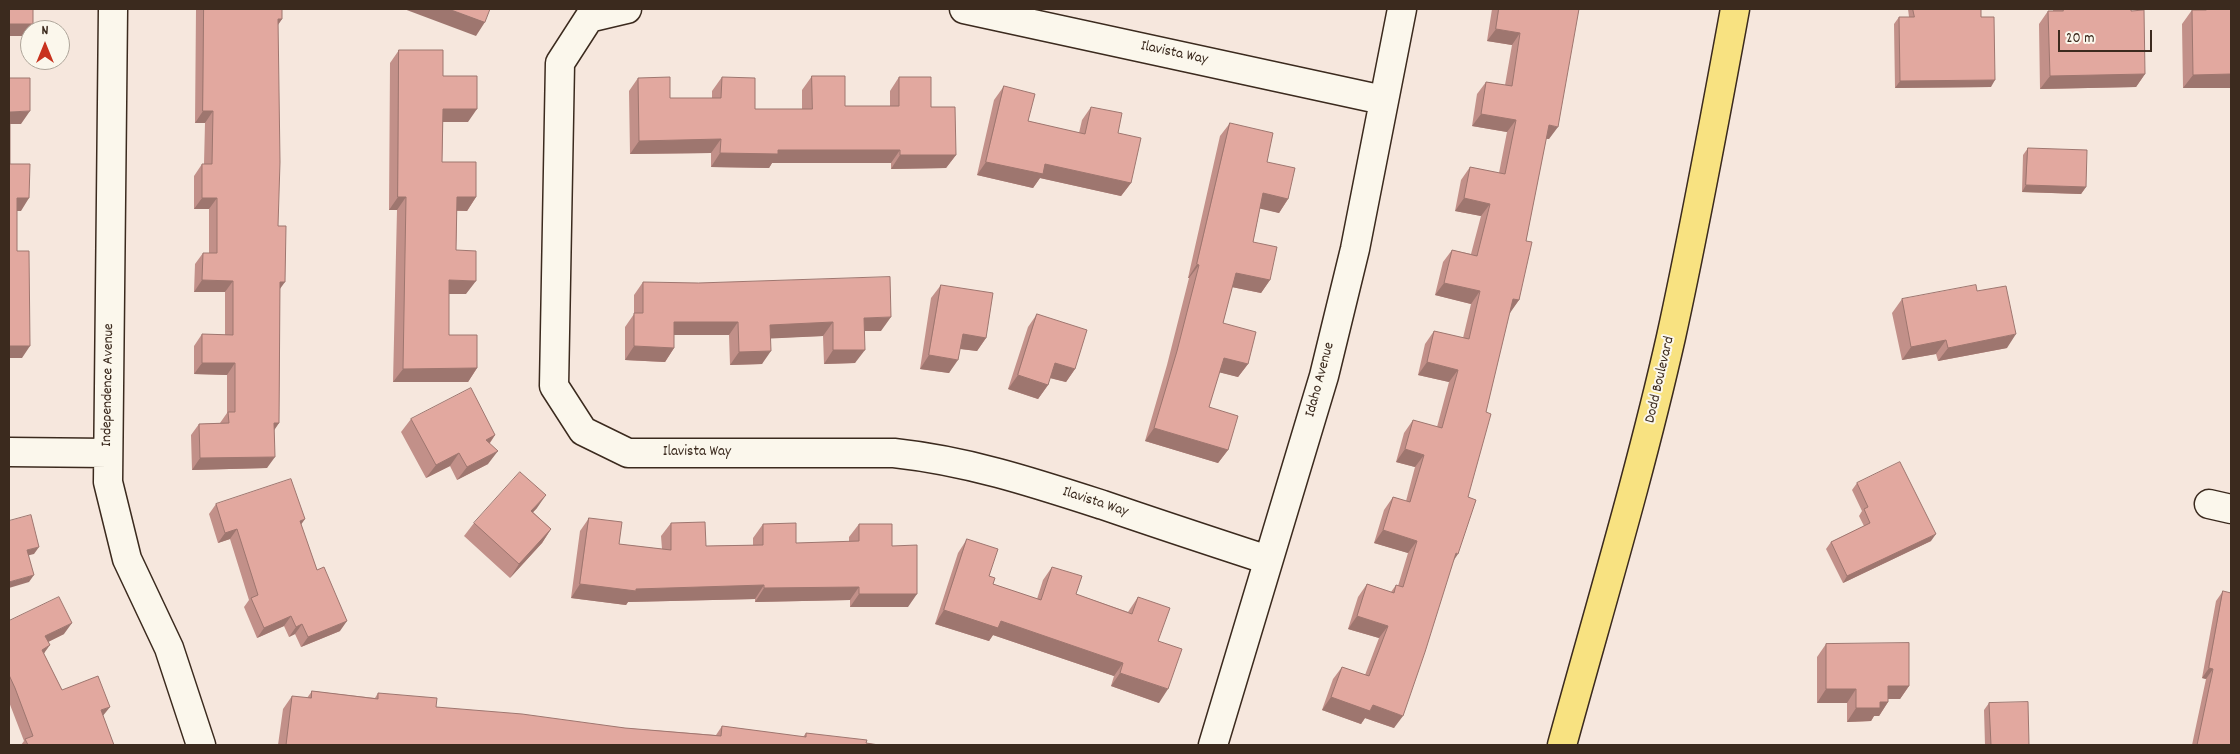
<!DOCTYPE html>
<html>
<head>
<meta charset="utf-8">
<style>
	body { margin:0 }
	#map { position:relative; width:2240px; height:754px; overflow:hidden; background:#f6e7dd; font-family:Dekko,sans-serif }
	canvas { display:block }
	.frame { position:absolute; inset:0; border:10px solid #3b2a1e; pointer-events:none }
	.north { position:absolute; left:20px; top:20px; width:50px; height:50px; box-sizing:border-box; background:#fbf7ec; border:1px solid #aea59a; border-radius:50%; rotate:0deg; font-size:14px; font-weight:700; line-height:20px; text-align:center; color:#3b2a1e }
	.north::after { content:''; display:block; margin:auto; width:18px; height:22px; background:#c8321e; clip-path:polygon(50% 0,100% 100%,50% 72%,0 100%) }
	.scale { position:absolute; left:2058px; top:30px; width:94px; height:22px; box-sizing:border-box; border:2px solid #3b2a1e; border-top:0; padding-left:6px; font-size:15px; line-height:18px; white-space:nowrap; color:#3b2a1e; -webkit-text-stroke:4px #fbf7ec; paint-order:stroke }
</style>
</head>
<body>
<div id="map">
<canvas width="2240" height="754"></canvas>
<div class="frame"></div>
<div class="north">N</div>
<div class="scale">20 m</div>
</div>
<script>
const context = document.querySelector('canvas').getContext('2d');
context.lineJoin = 'round';
function strokePath(path, color, width, dash) { context.strokeStyle = color; context.lineWidth = width; context.lineCap = dash ? 'butt' : 'round'; context.setLineDash(dash || []); context.stroke(path); }
function fillPath(path, color) { context.fillStyle = color; context.fill(path, 'evenodd'); }
function drawText(font, color, halo, rows, align = 'center') {
  context.font = font + ' Dekko,sans-serif'; context.lineWidth = 4; context.setLineDash([]); context.textBaseline = 'middle'; context.strokeStyle = halo; context.fillStyle = color; for (const [text, x, y, turn = 0] of rows) {
    context.save(); context.translate(x, y); context.rotate((+turn || 0) * Math.PI / 180); context.textAlign = isNaN(turn) ? turn : align; if (halo) context.strokeText(text, 0, 0); context.fillText(text, 0, 0); context.restore();
  }
}
const minor = new Path2D(`
	M113,9L108,482L127,559L169,648L201,745
	M627,9L589,18L560,63L554,386L583,431L628,453H894C968,461 1032,482 1103,505C1158,524 1213,542 1268,560
	M964,9L1383,100
	M9,452L108,453
	M2209,504L2231,509
	M1213,745L1324,376L1355,249L1402,9`);
const major = new Path2D(`
	M1562,745C1599,610 1640,474 1671,337C1695,228 1715,118 1735,9`);
strokePath(minor, '#3b2a1e', 31);
strokePath(major, '#3b2a1e', 31);
strokePath(minor, '#fbf7ec', 28);
strokePath(major, '#f8e281', 28);
fillPath(new Path2D(`
	M196,9H282V19L278,25V226L280,289L279,423L274,429L267,468L192,470L191,435L199,424L220,423L227,413V375L194,374V346L202,334L225,335V292H194L195,264L203,253H209V209H194V176L202,164H204L205,123H195Z
	M1492,9H1579L1549,139H1546L1526,241L1519,300L1509,313L1486,412L1453,561L1394,728L1365,718L1361,724L1322,710L1333,679L1342,667L1365,675L1379,638L1348,629L1358,597L1367,584L1391,592L1396,585L1398,586L1408,553L1374,543L1384,510L1393,497L1406,501L1415,467L1396,462L1404,433L1413,420L1437,427L1449,382L1418,375L1425,344L1434,331L1463,338L1471,304L1435,295L1443,262L1452,250L1471,254L1481,216L1455,211L1461,180L1470,167L1499,173L1507,132L1472,126L1477,94L1486,82L1505,85L1512,45L1487,41Z
	M1908,9H1981V17L1991,87L1895,88L1894,24L1899,17H1909Z
	M2053,9H2131L2145,74L2136,87L2040,89L2039,24L2048,11H2053Z
	M2197,9H2231V88H2183L2182,24L2192,10H2197Z
	M399,50L443,76L468,122H443L442,162L476,197L467,211H457L456,250L466,294H449V335L477,368L468,382H393L397,210H389L390,63Z
	M812,76L845,106H890V91L899,77L931,107L956,155L946,168L891,169V163H772L769,168L711,167V153L630,154L629,91L638,78L670,98H712V91L722,77L755,109H802V90Z
	M1004,86L1028,121L1079,133L1082,120L1091,107L1118,133L1131,183L1121,196L1040,178L1033,188L977,175L994,100Z
	M1230,123L1267,162L1288,199L1279,213L1260,208L1253,242L1270,280L1261,293L1232,287L1223,323L1248,364L1238,377L1219,372L1209,407L1228,450L1218,463L1145,441L1167,365L1189,278H1188L1220,136Z
	M2028,148L2086,187L2081,194L2022,192L2023,155Z
	M643,282L881,331H864L855,363L824,364L823,336L771,338L762,364L730,365L729,335H674V348L665,362L625,360V327L634,314V295Z
	M941,285L986,338L977,351L960,349L949,373L920,369L931,298Z
	M1977,291L2007,348L1938,361L1936,354L1902,360L1892,313L1902,299Z
	M1037,314L1075,369L1066,382L1050,378L1048,385L1038,399L1008,389L1028,327Z
	M411,419L495,435L490,443L488,464L457,480L450,466L426,478L401,432Z
	M1857,483L1931,541L1843,583L1826,549L1831,542L1864,526L1859,516L1862,511L1852,490Z
	M216,504L301,525L317,570L340,631L301,647L295,634L289,637L284,626L257,638L244,607L249,600L230,539L218,543L209,514Z
	M537,508L533,512L551,529L542,543L510,578L464,536L474,523Z
	M589,518L619,544L662,549L661,536L671,523L706,546L753,545V538L763,524L796,543L849,542V537L859,524L892,546L908,607H850V600L755,602V599L628,602L626,605L571,598L580,531Z
	M967,539L993,584L1037,599L1043,580L1052,567L1076,594L1128,612L1138,597L1158,641L1159,703L1111,686L1114,676L993,635L989,641L935,624L958,553Z
	M2223,591L2231,745H2192L2206,679L2202,678L2216,601Z
	M9,621L64,634L48,642L44,654L62,690L103,716L114,745H21L24,741L9,702Z
	M1826,644L1909,686L1900,699H1888V702L1879,716H1874L1871,721L1847,722V703H1817V657Z
	M312,691L375,698L378,693L436,707L625,728L716,735L722,726L803,737L806,733L879,745H278L283,709L292,696L307,698Z
	M1989,703L2029,745H1985L1984,710Z`), '#c29089');
fillPath(new Path2D(`
	M404,9H449L485,22L476,36Z
	M278,19H282L274,30Z
	M9,24H33L24,36H9Z
	M1496,29L1520,33L1512,45L1487,41Z
	M2145,74L2136,87L2040,89L2050,76Z
	M2231,74V88H2183L2193,75Z
	M1995,80L1991,87L1895,88L1900,81Z
	M443,109H477L468,122H434Z
	M30,111L21,124H9L10,112Z
	M203,111H213L205,123H195Z
	M1481,114L1516,120L1507,132L1472,126Z
	M1549,125L1558,127L1549,139L1540,138Z
	M721,139L711,153L630,154L639,141Z
	M778,150H900L891,163H772L769,168L711,167L720,153Z
	M900,155H956L946,168L891,169Z
	M986,162L1045,164L1131,183L1121,196L1040,178L1033,188L977,175Z
	M2026,185L2086,187L2081,194L2022,192Z
	M1263,193L1288,199L1279,213L1253,207Z
	M398,197H406L397,210H389Z
	M457,197H476L467,211L448,210Z
	M17,198H29L21,211H9Z
	M202,198H217L209,209H194Z
	M1464,198L1490,204L1481,216L1455,211Z
	M1197,264L1199,265L1189,278H1188Z
	M1236,273L1270,280L1261,293L1227,286Z
	M202,280L233,281L225,292H194Z
	M449,280L476,281L466,294H440Z
	M280,282H285L277,293Z
	M1444,283L1480,291L1471,304L1435,295Z
	M1513,299L1519,300L1510,313L1504,311Z
	M891,317L881,331H855L864,318Z
	M674,322H738L729,335H665Z
	M833,322L823,336L761,339L770,325Z
	M963,334L986,338L977,351L953,348Z
	M2016,334L2007,348L1938,361L1948,348Z
	M1946,340L1936,354L1902,360L1911,347Z
	M9,346H30L22,358H9Z
	M634,346L674,348L665,362L625,360Z
	M833,350H865L855,363L824,364Z
	M771,351L762,364L730,365L739,352Z
	M929,355L958,360L949,373L920,369Z
	M1224,358L1248,364L1238,377L1214,371Z
	M1427,362L1458,370L1449,382L1418,375Z
	M202,363H235L227,375L194,374Z
	M1055,363L1075,369L1066,382L1046,377Z
	M477,368L468,382H393L403,369Z
	M1018,375L1048,385L1038,399L1008,389Z
	M274,423H279L271,435Z
	M1154,428L1228,450L1218,463L1145,441Z
	M495,435L486,448V440Z
	M1405,449L1424,455L1415,467L1396,462Z
	M498,451L488,464L457,480L467,467Z
	M459,453L450,466L426,478L436,465Z
	M275,457L267,468L192,470L200,458Z
	M546,495L537,508L522,524L531,511Z
	M305,519L298,529L300,521Z
	M237,529L230,539L218,543L225,533Z
	M551,529L542,543L510,578L519,564Z
	M1383,530L1417,541L1408,553L1374,543Z
	M1936,534L1931,541L1843,583L1847,576Z
	M39,547L34,554L22,557L27,550Z
	M1456,553L1458,554L1450,566Z
	M34,575L29,582L9,588V582Z
	M580,584L636,589L764,585L755,599L628,602L626,605L571,598Z
	M859,587L850,600L755,602L764,588Z
	M859,594H917L908,607H850Z
	M944,610L1001,621L1123,663L1114,676L993,635L989,641L935,624Z
	M291,616L284,626L257,638L264,628Z
	M1357,616L1388,626L1379,638L1348,629Z
	M347,621L340,631L301,647L308,637Z
	M72,623L64,634L38,647L45,636Z
	M302,624L295,634L289,637L296,627Z
	M50,645L42,656V650Z
	M2209,668L2213,669L2206,679L2202,678Z
	M1120,673L1168,689L1159,703L1111,686Z
	M1888,686H1909L1900,699H1879Z
	M1826,689H1856L1847,703H1817Z
	M1331,697L1373,705L1403,716L1394,728L1365,718L1361,724L1322,710Z
	M1880,702H1888L1879,716H1874L1871,721L1847,722L1856,708Z
	M110,707L102,717L101,710Z`), '#9e766f');
const building = new Path2D(`
	M9,9H33V24H9V78H30V111L10,112V164H30L29,198H17V251H29L30,346H9Z
	M204,9H282V19H278L280,162L278,226H286L285,282H280L279,423H274L275,457L200,458L199,424L229,423L228,412H235V363H202V334L233,335V281L202,280L203,253H217V198H202V164H212L213,111H203Z
	M449,9H490L485,22Z
	M1499,9H1579L1558,127L1549,125L1526,241L1532,242L1519,300L1513,299L1486,412L1491,414L1468,497L1476,500L1458,554L1456,553L1425,652L1403,716L1373,705L1370,711L1331,697L1342,667L1369,676L1388,626L1357,616L1367,584L1394,593L1396,585L1403,587L1417,541L1383,530L1393,497L1410,502L1424,455L1405,449L1413,420L1442,428L1458,370L1427,362L1434,331L1469,339L1480,291L1444,283L1452,250L1477,256L1490,204L1464,198L1470,167L1505,174L1516,120L1481,114L1486,82L1512,86L1520,33L1496,29Z
	M1913,9H1981V17H1994L1995,80L1900,81L1899,17H1914Z
	M2063,9H2131V11L2144,10L2145,74L2050,76L2048,11H2063Z
	M2206,9H2231V74L2193,75L2192,10H2206Z
	M399,50H443V76H477V109H443L442,162H476V197H457L456,250L476,251V281L449,280V335H477V368L403,369L406,197H398Z
	M812,76H845V106H899V77H931V107H955L956,155H900V150H778V154L720,153L721,139L639,141L638,78L670,77V98H721L722,77L755,78V109H812Z
	M1004,86L1035,94L1028,121L1085,134L1091,107L1122,113L1118,133L1141,138L1131,183L1045,164L1043,174L986,162Z
	M1230,123L1273,133L1267,162L1295,168L1288,199L1263,193L1253,242L1277,247L1270,280L1236,273L1223,323L1256,332L1248,364L1224,358L1209,407L1238,416L1228,450L1154,428L1177,351L1199,265L1197,264Z
	M2028,148L2087,150L2086,187L2026,185Z
	M890,277L891,317L864,318L865,350H833V322L770,325L771,351L739,352L738,322H674V348L634,346V313H643V282L698,283Z
	M941,285L993,293L986,338L963,334L958,360L929,355Z
	M1976,285L1977,291L2006,286L2016,334L1948,348L1946,340L1911,347L1902,299Z
	M1037,314L1087,330L1075,369L1055,363L1048,385L1018,375Z
	M471,388L495,435L486,440L498,451L467,467L459,453L436,465L411,419Z
	M1900,462L1936,534L1847,576L1831,542L1870,523L1864,509L1868,507L1857,483Z
	M520,472L546,495L531,511L551,529L519,564L474,523Z
	M291,479L305,519L300,521L317,570L324,567L347,621L308,637L302,624L296,627L291,616L264,628L251,598L258,595L237,529L225,533L216,504Z
	M31,515L39,547L27,550L34,575L9,582V521Z
	M589,518L622,522L619,544L671,550V523L705,522L706,546L763,545V524L796,523V543L859,541V524H892V546L917,545V594H859V587L764,588V585L636,589V591L580,584Z
	M967,539L998,549L989,576L995,578L993,584L1041,600L1052,567L1082,576L1076,594L1132,614L1138,597L1170,608L1158,641L1182,649L1168,689L1120,673L1123,663L1001,621L998,628L944,610Z
	M2223,591L2231,593V745H2197L2213,669L2209,668Z
	M59,597L72,623L45,636L50,645L42,650L62,690L98,676L110,707L101,710L114,745H28L25,739L33,736L15,688L9,675V621Z
	M1909,643V686H1888V702H1880V708H1856V689H1826V644Z
	M312,691L378,699V693L437,698L436,707L522,714L625,728L721,736L722,726L806,737V733L867,740L866,743L879,745H286L292,696L311,698Z
	M2028,702L2029,745H1991L1989,703Z`);
fillPath(building, '#e2a89f');
strokePath(building, '#9e766f', 1);
drawText('15px', '#3b2a1e', '#fbf7ec', [
	["Ilavista Way",1174,54,12],
	["Idaho Avenue",1321,380,-75],
	["Dodd Boulevard",1661,380,-77],
	["Independence Avenue",109,385,-89],
	["Ilavista Way",697,453],
	["Ilavista Way",1095,503,18]
]);
</script>
</body>
</html>
